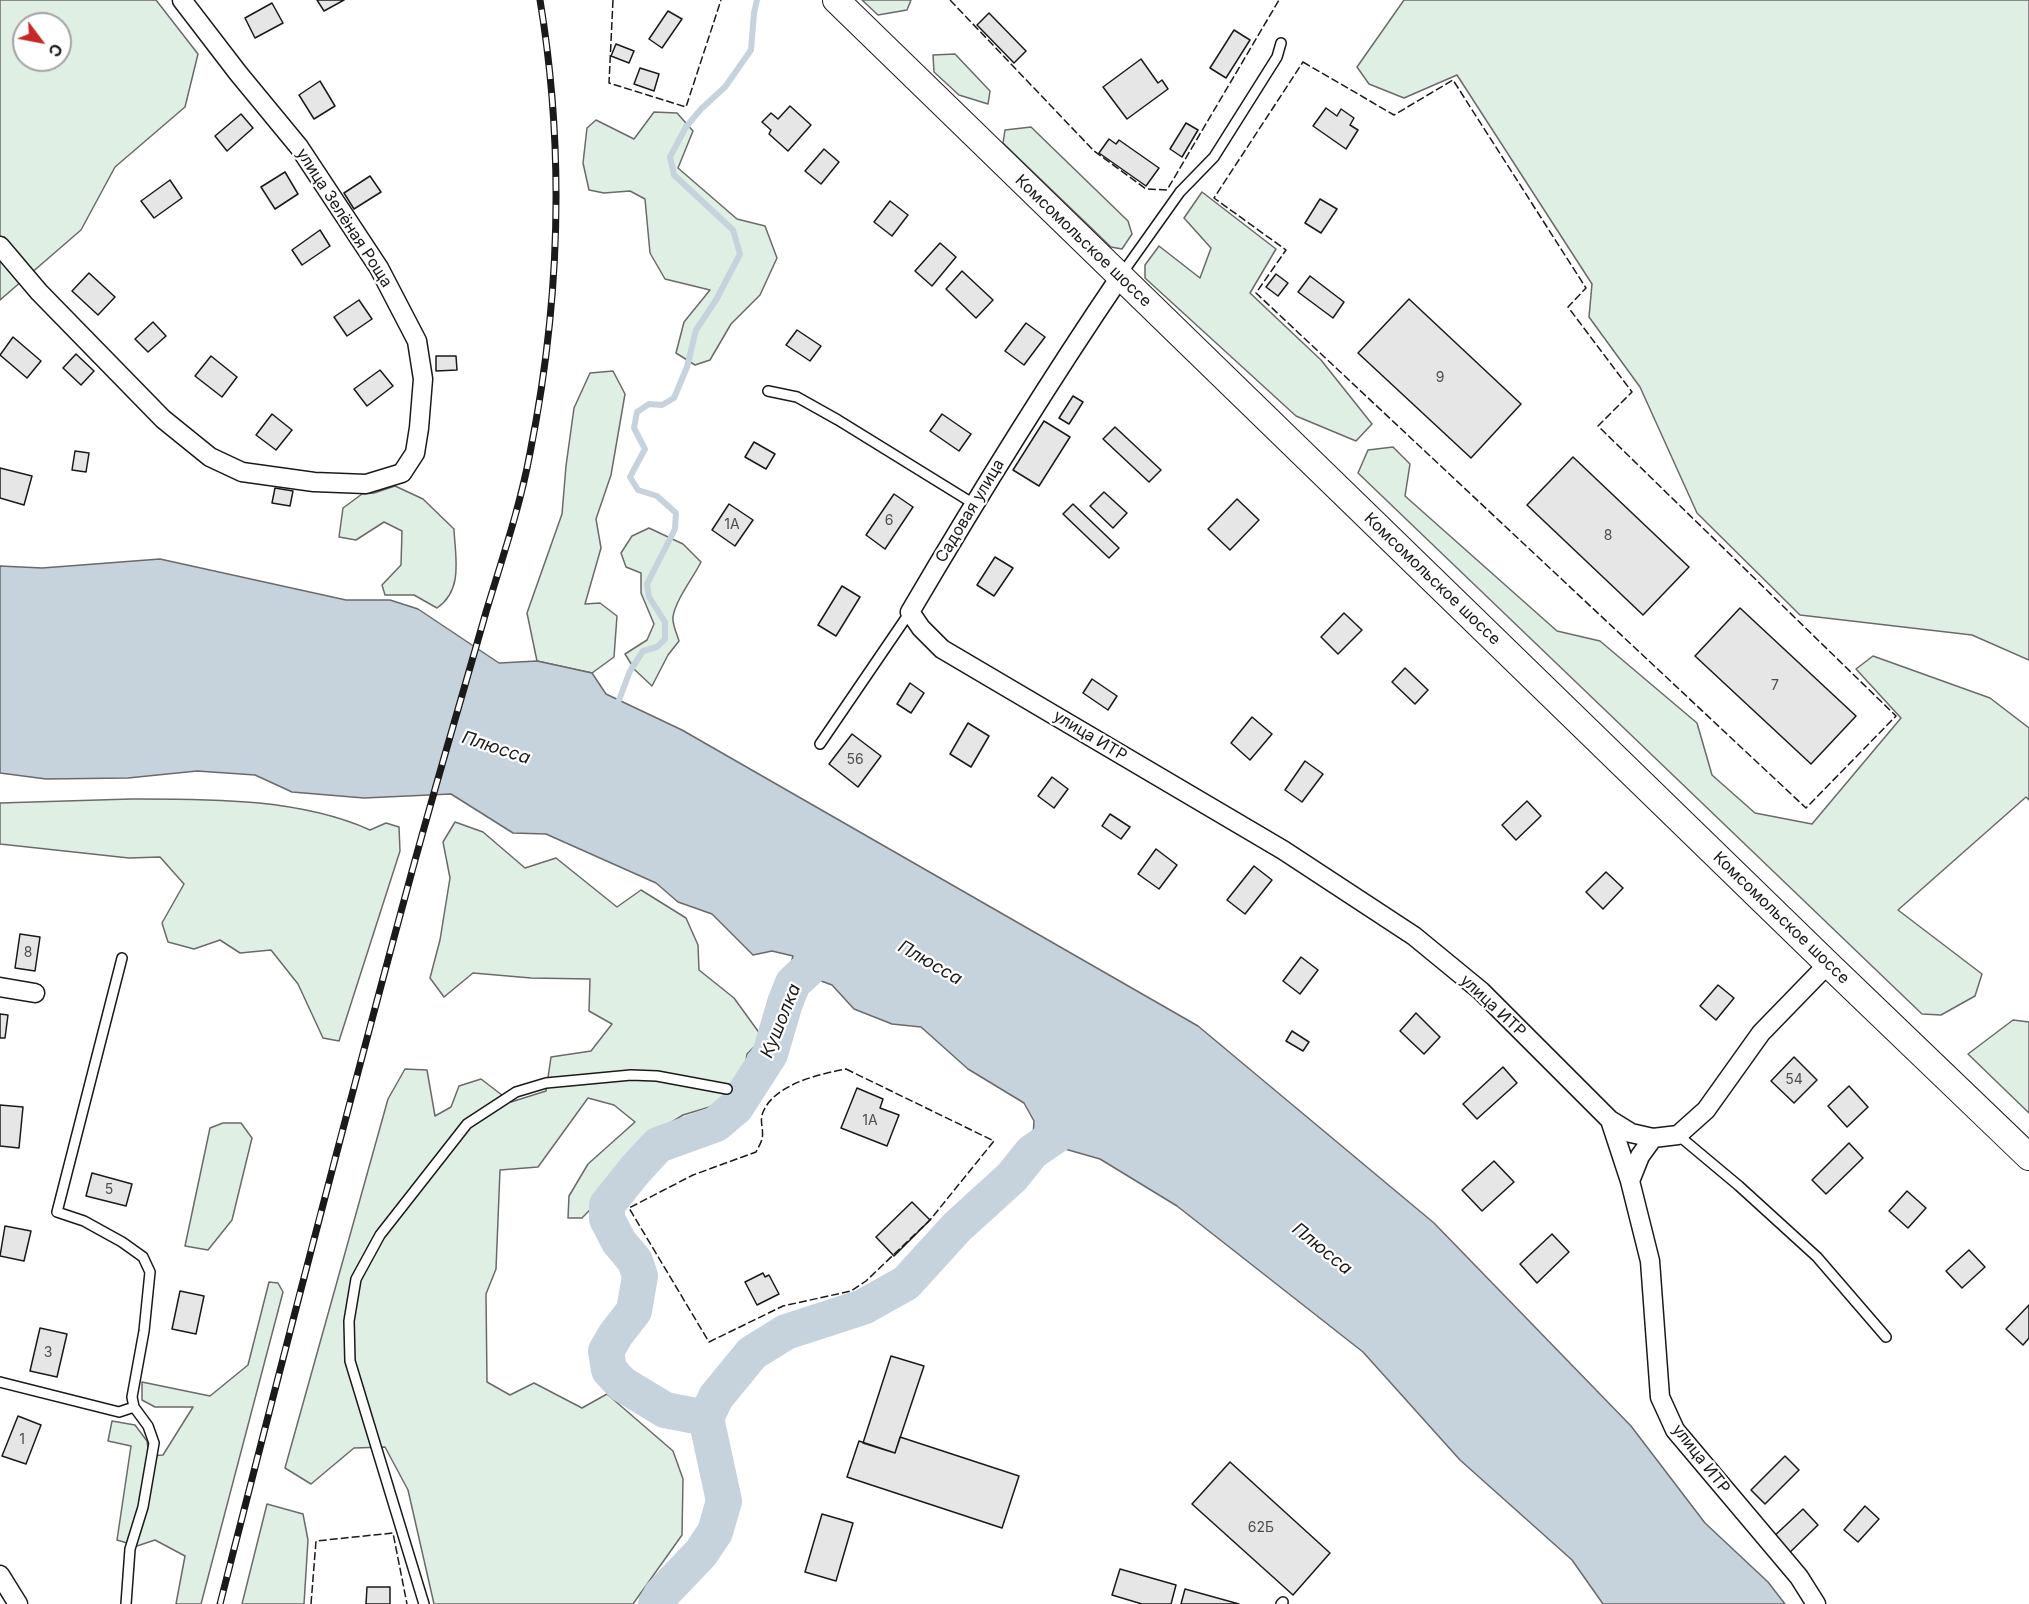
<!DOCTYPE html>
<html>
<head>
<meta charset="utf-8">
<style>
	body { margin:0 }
	#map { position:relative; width:2029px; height:1604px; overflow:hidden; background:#fff; font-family:Inter,sans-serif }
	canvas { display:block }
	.north { position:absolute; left:12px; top:12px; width:60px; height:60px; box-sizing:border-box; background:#fff; border:2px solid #a3a3a3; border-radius:50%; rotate:122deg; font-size:16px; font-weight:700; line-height:24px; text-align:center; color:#1a1a1a }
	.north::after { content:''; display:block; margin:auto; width:21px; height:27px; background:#c62828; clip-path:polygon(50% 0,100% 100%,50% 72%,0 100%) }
</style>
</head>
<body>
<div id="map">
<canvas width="2029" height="1604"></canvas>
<div class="north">С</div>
</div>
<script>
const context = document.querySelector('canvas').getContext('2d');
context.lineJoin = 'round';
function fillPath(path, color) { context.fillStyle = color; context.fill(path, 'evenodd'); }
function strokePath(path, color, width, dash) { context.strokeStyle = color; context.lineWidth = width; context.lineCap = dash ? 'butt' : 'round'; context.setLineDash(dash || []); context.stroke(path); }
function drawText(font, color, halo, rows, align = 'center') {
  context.font = font + ' Inter,sans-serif'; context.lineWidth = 4.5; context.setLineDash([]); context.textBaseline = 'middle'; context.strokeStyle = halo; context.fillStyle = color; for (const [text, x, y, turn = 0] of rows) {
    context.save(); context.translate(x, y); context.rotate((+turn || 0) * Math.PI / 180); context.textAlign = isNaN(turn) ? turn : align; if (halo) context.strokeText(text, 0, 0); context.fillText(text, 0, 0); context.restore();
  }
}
const green = new Path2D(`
	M0,0H156L198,54L185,107L115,167L81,230L0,300ZM24,24H60V60H24Z
	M862,0H911L907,10L878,15Z
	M1404,0H2029V660L1972,635L1800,615L1697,513L1640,387L1589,317L1592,284L1457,75L1404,98L1369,84L1357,67Z
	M955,54L990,91L988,104L959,95L934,72L933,55Z
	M654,112L677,113L693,131L678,168L737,219L765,226L777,258L760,295L731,324L710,360L695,365L676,353L684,322L710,290L665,279L650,253L645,199L630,191L604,193L589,190L583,163L587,128L596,120L634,139Z
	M1031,127L1128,221L1132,234L1122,249L1111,247L1003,143L1005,130Z
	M1202,192L1276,249L1250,293L1321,360L1372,424L1356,441L1296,416L1145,278V265L1159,246L1200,278L1211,248L1184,218Z
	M613,371L625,394L611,475L596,519L601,548L585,604L600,603L617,616L614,657L592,673L537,661L527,613L562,514L566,466L574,408L590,373Z
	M1393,447L1410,464L1405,496L1557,631L1600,641L1697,723L1712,775L1755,813L1812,824L1901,718L1856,669L1873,656L1990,698L2029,728V800L2026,797L1898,910L1982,974L1975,996L1941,1015L1922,1014L1358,473L1368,450Z
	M395,486L423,499L454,529C455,556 464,590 437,608L414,595H385L382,585L401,565L402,531L384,522L356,540L339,537L343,508L362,494L374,493Z
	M649,528L683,544L701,562C693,578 675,601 673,617C672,624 677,634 679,641L668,655L652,686L635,670L625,654L647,640L654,624L641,593V573L626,567L621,553L632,536Z
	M131,799C208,799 299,798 370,830L386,823L399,827L400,851L339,1041L323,1038L298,984L271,950L240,953L220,940L194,949L168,942L162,923L184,884L160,857L129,858L0,844V803Z
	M455,822L483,832L525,868L556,858L617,907L641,890L686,918L698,945L699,970L734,998L763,1038L747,1054L743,1081L716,1105L683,1115L649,1136L622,1177L582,1218H568L569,1196L588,1164L635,1122L614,1105L588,1098L538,1167L500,1170L496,1269L486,1294L487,1382L510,1395L534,1383L582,1408L607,1394L673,1451L683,1479L682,1535L633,1604H434L408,1490L385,1447L354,1448L311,1484L285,1468L388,1099L405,1069L427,1070L435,1116L451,1107L459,1086L481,1079L511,1102L546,1091L551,1057L591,1051L612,1024L589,1011L590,979L531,978L473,973L444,997L430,978L440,940L450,878L443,842Z
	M2013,1020L2029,1022V1113L1968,1054Z
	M223,1123H241L252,1138L232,1220L208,1250L185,1246L210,1128Z
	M269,1282L278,1283L283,1292L201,1604H176L185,1556L155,1540L137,1546L117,1540L131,1446L108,1441L112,1421L135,1425L147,1441L149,1456L163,1455L193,1407H155L142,1400V1382L210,1396L248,1365Z
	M267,1504L303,1514L308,1540L304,1604H242Z`);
fillPath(green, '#e0efe3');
strokePath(green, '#6a6a6a', 1.5);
const water = new Path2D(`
	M160,559L346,600H390L418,609L499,663L537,661L592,673L606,694L682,730L1198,1026L1434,1223L1631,1426L1705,1523L1768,1582L1785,1604H1603L1572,1560L1460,1460L1363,1352L1177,1206L1100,1159L1058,1147L1032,1152L1034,1121L1024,1103L968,1069L921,1027L892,1024L854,1009L832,985L813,978L793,983L789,971L793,956L772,951L753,955L712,914L678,902L656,883L546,834L513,833L451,794L364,798L292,792L255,775L197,771L128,778L46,779L0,773V566L42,568Z`);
fillPath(water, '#c6d2dc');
strokePath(water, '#6a6a6a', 1.5);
strokePath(new Path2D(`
	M619,700L630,671L643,651L657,647L665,639V622L649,597L647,584L675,529L676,513L657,496L638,490L630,477L645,449L634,428L637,412L649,404L662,405L674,398L687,367L696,330L716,300L740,254L733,230L674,175L670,157L686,127L701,109L725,87L751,50L754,13L757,0`), '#c6d2dc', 6);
strokePath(new Path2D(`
	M706,1418L665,1410L622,1384L609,1370L606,1351L616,1334L634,1311L640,1276L635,1261L619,1242L607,1219V1205L635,1170L658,1145L716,1124L736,1107L770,1054L785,1003L793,983L830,949
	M656,1604L661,1595L701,1553L715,1532L724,1501L706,1418L716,1397L752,1353L786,1332L863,1307L906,1283L957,1227L1012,1177L1032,1152L1073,1124`), '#c6d2dc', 36);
const building = new Path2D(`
	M317,0H344L324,11Z
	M272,3L283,23L255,38L245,18Z
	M668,11L682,19L662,48L649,39Z
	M989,13L1026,51L1014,63L977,25Z
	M1234,30L1250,40L1226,78L1210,68Z
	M616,44L634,51L629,63L611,56Z
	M1141,59L1158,83L1162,80L1168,89L1127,119L1103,87Z
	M640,68L659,74L654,91L634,84Z
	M320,81L335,106L314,119L299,95Z
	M790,106L811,125L788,151L769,134L771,130L762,122L771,113L778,119Z
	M1326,108L1337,116L1341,109L1354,118L1350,125L1358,130L1346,149L1313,126Z
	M241,114L253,128L227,151L215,136Z
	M1186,123L1198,130L1182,157L1170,149Z
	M1109,139L1116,144L1119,140L1159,168L1146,186L1099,153Z
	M824,149L839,162L821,184L805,171Z
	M285,172L298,194L275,209L261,187Z
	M370,176L381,192L354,209L344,193Z
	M170,180L182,198L154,218L141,201Z
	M1320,199L1337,209L1321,233L1305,223Z
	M890,201L908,215L892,236L874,222Z
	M320,230L330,246L302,265L292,250Z
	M940,243L956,257L932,286L915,271Z
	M962,271L993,300L976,318L946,289Z
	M89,273L115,297L98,315L72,291Z
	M1276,274L1288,283L1278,296L1266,287Z
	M1310,276L1344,302L1333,318L1298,292Z
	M1409,299L1521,404L1471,458L1358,353Z
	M359,300L372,319L347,336L334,317Z
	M153,322L166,336L148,352L135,339Z
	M1026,323L1045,337L1024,365L1005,351Z
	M797,330L821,346L810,361L786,345Z
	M13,337L41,361L27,378L0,355Z
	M76,354L94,371L81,385L63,368Z
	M211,356L237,377L222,397L195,376Z
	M436,356H456L457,370L436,371Z
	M380,370L393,386L367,406L354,389Z
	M1073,396L1083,402L1069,424L1059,418Z
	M272,414L292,430L276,450L256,435Z
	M942,414L971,434L959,451L930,431Z
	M1044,421L1070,437L1039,486L1013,470Z
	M1115,427L1161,470L1149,482L1103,439Z
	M754,442L775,454L766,469L745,457Z
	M75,451L89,453L86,472L72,470Z
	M1573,457L1689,567L1643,615L1527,505Z
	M0,468L32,476L24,505L0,498Z
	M275,488L293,491L290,506L272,503Z
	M1104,492L1127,513L1113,528L1090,506Z
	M894,494L913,507L885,549L866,535Z
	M1237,499L1259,520L1230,550L1208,529Z
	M729,504L753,520L735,546L712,530Z
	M1073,504L1119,548L1109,558L1063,514Z
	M995,557L1013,568L994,596L977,585Z
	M842,586L860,597L836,636L818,625Z
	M1740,608L1856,716L1811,764L1695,656Z
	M1344,613L1362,630L1338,654L1321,637Z
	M1405,668L1428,690L1415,704L1392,682Z
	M1092,679L1117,696L1108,710L1083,693Z
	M910,683L924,693L911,713L897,704Z
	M1252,717L1272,734L1250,760L1231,743Z
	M968,723L989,736L971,767L950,754Z
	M852,734L881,756L858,787L829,764Z
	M1305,761L1323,774L1302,802L1285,790Z
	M1052,777L1068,789L1054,808L1038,796Z
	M1527,801L1541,816L1516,840L1502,825Z
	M1110,814L1130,827L1121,839L1102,826Z
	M1156,849L1177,865L1159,889L1138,874Z
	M1254,866L1272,880L1245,914L1227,900Z
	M1606,872L1623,888L1603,909L1586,892Z
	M20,934L40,937L35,971L15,968Z
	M1301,957L1318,970L1300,994L1283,981Z
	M1718,985L1734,998L1716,1020L1700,1006Z
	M1416,1013L1440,1037L1424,1054L1400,1031Z
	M0,1014L8,1015L5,1038H0Z
	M1292,1031L1309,1042L1303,1051L1286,1041Z
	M1794,1057L1817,1080L1794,1103L1771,1081Z
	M1503,1067L1517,1083L1477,1119L1463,1104Z
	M1849,1086L1868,1107L1847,1127L1828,1106Z
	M857,1088L883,1099L880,1108L899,1115L887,1146L841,1128Z
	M0,1105L23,1107L19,1148L0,1146Z
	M1849,1143L1863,1158L1826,1194L1812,1180Z
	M1494,1161L1514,1182L1482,1211L1462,1190Z
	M92,1173L132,1184L126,1206L86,1196Z
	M1907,1191L1926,1208L1908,1228L1889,1211Z
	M912,1202L930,1220L894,1256L876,1237Z
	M5,1226L31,1231L24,1261L0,1256Z
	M1552,1234L1569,1252L1537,1283L1520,1264Z
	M1969,1250L1985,1267L1962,1288L1946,1271Z
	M763,1273L765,1277L769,1275L779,1294L757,1305L745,1282Z
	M180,1291L204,1296L196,1334L172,1329Z
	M2029,1305V1338L2023,1345L2006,1329Z
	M40,1328L67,1334L57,1377L30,1371Z
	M891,1356L924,1366L895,1453L863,1443Z
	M18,1416L41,1425L26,1464L2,1456Z
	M900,1437L1019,1476L1002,1528L847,1477L859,1441L895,1453Z
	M1785,1456L1799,1470L1765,1504L1751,1490Z
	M1230,1462L1330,1553L1293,1595L1192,1504Z
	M1865,1506L1879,1519L1858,1542L1844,1530Z
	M1803,1509L1818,1525L1785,1557L1770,1540Z
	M822,1514L853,1523L836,1581L805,1572Z
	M1120,1569L1176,1585L1171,1604H1142L1112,1595Z
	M367,1587H390V1604H366Z
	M1185,1589L1239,1604H1181Z`);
fillPath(building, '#e6e6e6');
strokePath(building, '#1a1a1a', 1.5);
const service = new Path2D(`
	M1121,275L1180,192L1214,157L1277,57L1281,43
	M768,391L797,397L838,420L974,504
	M820,744L910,612
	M122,958L57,1212L84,1221L122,1242L143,1257L150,1272L144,1331L132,1397L134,1407L148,1426L154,1443L143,1507L130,1549L126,1604
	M1678,1135L1739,1186L1817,1257L1886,1337
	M0,1382L119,1412L134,1407
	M424,1604L350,1361L349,1321L356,1279L380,1235L467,1124L516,1092L546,1083L631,1075L657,1076L727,1089
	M1281,1604L1283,1602`);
const minor = new Path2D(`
	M0,246L39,292L163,419L210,457L242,472L314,482L366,484L402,473L415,453L419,428L423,379L417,341L379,268L299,147L238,73L182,0
	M1120,277C1046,386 977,498 910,612L921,628L942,649L1283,850L1414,936L1481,991L1610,1120L1630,1181L1650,1261L1660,1397L1675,1430L1799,1577L1816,1604
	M0,987L35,993
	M1610,1120L1631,1133L1653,1138
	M1630,1181L1640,1156L1653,1138L1678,1135L1706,1110L1761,1033L1828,964
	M0,1575L18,1604`);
const secondary = new Path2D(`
	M836,0L1828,964L2029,1157`);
strokePath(service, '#1a1a1a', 12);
strokePath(minor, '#1a1a1a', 21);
strokePath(secondary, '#1a1a1a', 28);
strokePath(service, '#fff', 9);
strokePath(minor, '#fff', 18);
strokePath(secondary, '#fff', 26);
const rail = new Path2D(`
	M220,1604C282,1361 345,1117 411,875C435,787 461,700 486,612C502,559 520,507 530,453C560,303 565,151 540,0`);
strokePath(rail, '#1a1a1a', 7);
strokePath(rail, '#fff', 4.5, [14]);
strokePath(new Path2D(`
	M613,0L609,83L686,107L721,0
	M950,0L1094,151L1146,189L1167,190L1279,0
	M1303,62L1394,115L1453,80L1586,288L1568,307L1632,392L1598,426L1896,716L1806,808L1256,293L1286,250L1214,198Z
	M846,1069L994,1141L930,1220L866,1281L851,1291L783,1306L709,1342L629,1208L693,1175L756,1152C758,1148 761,1143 762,1139C764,1131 760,1123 762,1115C771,1085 819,1074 846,1069Z
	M311,1604L316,1541L393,1533L407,1604`), '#1a1a1a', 1.5, [8, 3]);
drawText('14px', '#4d4d4d', null, [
	["9",1440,378],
	["6",889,521],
	["1А",732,525],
	["8",1608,536],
	["7",1775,686],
	["56",855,760],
	["8",28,953],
	["54",1794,1080],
	["1А",870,1121],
	["5",109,1190],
	["3",48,1353],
	["1",22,1440],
	["62Б",1261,1528]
]);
drawText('16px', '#1a1a1a', '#fff', [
	["улица Зелёная Роща",344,218,57],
	["Комсомольское шоссе",1083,241,44],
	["Садовая улица",970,511,-59],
	["Комсомольское шоссе",1432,579,44],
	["улица ИТР",1090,736,31],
	["Комсомольское шоссе",1781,918,44],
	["улица ИТР",1493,1006,43],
	["улица ИТР",1701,1459,52]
]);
drawText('italic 18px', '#1a1a1a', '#fff', [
	["Плюсса",496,748,18],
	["Плюсса",930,963,30],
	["Кушолка",781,1021,-68],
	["Плюсса",1322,1249,39]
]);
</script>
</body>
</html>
